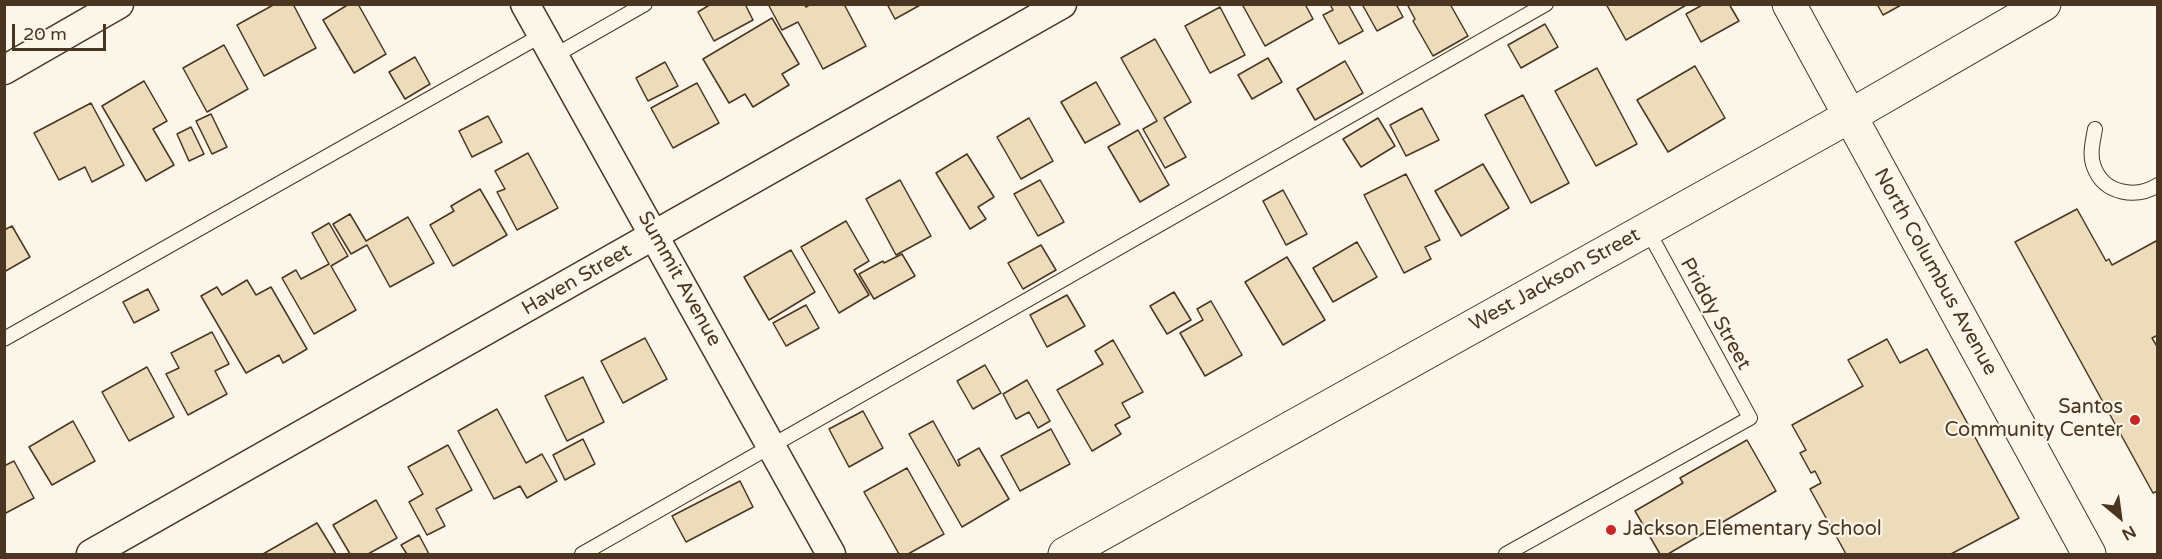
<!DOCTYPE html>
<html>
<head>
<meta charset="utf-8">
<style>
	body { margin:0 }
	#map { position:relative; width:2162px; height:559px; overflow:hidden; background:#fbf6e9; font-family:"Varela Round",sans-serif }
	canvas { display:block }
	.frame { position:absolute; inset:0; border:6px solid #4a3520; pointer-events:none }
	.north { position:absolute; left:2090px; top:487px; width:60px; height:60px; -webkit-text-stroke:4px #fbf6e9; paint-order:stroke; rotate:151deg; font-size:16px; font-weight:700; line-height:24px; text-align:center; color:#4a3520 }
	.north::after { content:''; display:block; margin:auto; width:21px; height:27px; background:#4a3520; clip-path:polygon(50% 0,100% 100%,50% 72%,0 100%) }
	.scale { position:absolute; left:12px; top:24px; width:94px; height:27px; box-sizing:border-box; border:3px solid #4a3520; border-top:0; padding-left:8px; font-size:18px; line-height:21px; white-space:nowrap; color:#4a3520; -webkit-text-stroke:4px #fbf6e9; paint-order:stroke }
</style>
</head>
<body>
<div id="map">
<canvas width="2162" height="559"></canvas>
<div class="frame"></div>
<div class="north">N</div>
<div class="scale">20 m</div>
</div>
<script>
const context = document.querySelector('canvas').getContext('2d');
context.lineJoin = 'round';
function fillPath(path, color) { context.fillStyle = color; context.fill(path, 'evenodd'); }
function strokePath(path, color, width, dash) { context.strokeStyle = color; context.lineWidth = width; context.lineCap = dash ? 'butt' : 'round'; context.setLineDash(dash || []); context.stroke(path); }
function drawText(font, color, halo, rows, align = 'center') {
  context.font = font + ' "Varela Round",sans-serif'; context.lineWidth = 4.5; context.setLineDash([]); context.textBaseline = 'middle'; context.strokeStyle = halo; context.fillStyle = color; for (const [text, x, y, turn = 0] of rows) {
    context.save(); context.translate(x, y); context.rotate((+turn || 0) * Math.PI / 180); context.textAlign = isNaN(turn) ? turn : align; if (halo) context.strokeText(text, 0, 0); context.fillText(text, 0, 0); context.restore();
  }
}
const building = new Path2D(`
	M275,4H293L316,48L264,76L237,25Z
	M349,4H358L386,54L354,73L323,20Z
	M711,4H745L753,20L714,41L698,12Z
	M768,4H804L806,7L811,4H844L866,46L823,69L798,22L782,30Z
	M887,4H922L895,19Z
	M1242,4H1305L1313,19L1265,46Z
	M1330,4H1348L1363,31L1339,44L1323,15L1333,10Z
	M1362,4H1396L1403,17L1377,31Z
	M1407,4H1450L1468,36L1433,56L1413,21L1415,19Z
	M1606,4H1688L1626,40Z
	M1704,4H1729L1739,21L1701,42L1686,14Z
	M1877,4H1903L1883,15Z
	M1220,7L1245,55L1210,73L1185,26Z
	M772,18L799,64L782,74L789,85L753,107L745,94L729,103L703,59Z
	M1545,24L1558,47L1521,68L1508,45Z
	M1155,39L1191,102L1164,118L1186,157L1165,168L1143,129L1157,121L1121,58Z
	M224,45L248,89L207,112L183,68Z
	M415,57L430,84L405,99L389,72Z
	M1268,58L1282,82L1252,99L1238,75Z
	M1345,61L1363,93L1315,120L1297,89Z
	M665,62L678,86L648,101L636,78Z
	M1695,66L1725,118L1668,152L1637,100Z
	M1597,68L1637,144L1596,166L1555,91Z
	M144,81L167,121L153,129L174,165L146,181L102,106Z
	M1096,82L1120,124L1085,143L1061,102Z
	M697,83L719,123L673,148L651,108Z
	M1523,95L1569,183L1531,203L1485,115Z
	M91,103L124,165L92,182L85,167L59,180L34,133Z
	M1422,108L1439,140L1406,156L1390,125Z
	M211,114L227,147L212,154L196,121Z
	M488,116L502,142L472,157L459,131Z
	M1029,118L1053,161L1021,179L997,137Z
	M1378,118L1395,146L1361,167L1343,139Z
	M191,127L204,154L189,161L177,134Z
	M1138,130L1169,185L1140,202L1108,147Z
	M528,153L558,208L517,230L497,192L505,189L495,171Z
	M967,154L994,197L978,207L986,219L970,229L936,173Z
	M1483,164L1509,208L1461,236L1435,191Z
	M1406,174L1440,240L1425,247L1431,259L1404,273L1364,195Z
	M900,180L931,236L896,255L866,199Z
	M1040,180L1064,222L1038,236L1014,194Z
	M480,189L507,235L453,266L430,225L454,211L451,206Z
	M1283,190L1307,234L1286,245L1263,201Z
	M2077,209L2106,261L2109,259L2112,265L2158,240V335L2152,338L2158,348V491L2153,493L2015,242Z
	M350,214L366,241L408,217L434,263L390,287L367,245L351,254L333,224Z
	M846,221L869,261L854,270L869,295L839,313L801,247Z
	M329,223L348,256L331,266L356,310L314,334L282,278L296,270L301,279L329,264L312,233Z
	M12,226L30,257L4,272V230Z
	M1357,242L1377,277L1333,302L1313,268Z
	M1041,245L1056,270L1023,289L1008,263Z
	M791,250L815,292L769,320L744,277Z
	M902,254L915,276L874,299L859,274L883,261L884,263Z
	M1287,257L1325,320L1283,345L1245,282Z
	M247,280L256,295L271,287L307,349L283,363L279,355L246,373L201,296L217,287L222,295Z
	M148,289L159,310L134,323L123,302Z
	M1174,292L1191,320L1167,334L1150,306Z
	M1067,295L1085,326L1047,347L1030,315Z
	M1211,301L1242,355L1205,376L1180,333L1203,320L1197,309Z
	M806,305L819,328L786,346L773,323Z
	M212,332L229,364L215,371L227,394L188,415L166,374L179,368L171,353Z
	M645,338L667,379L623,403L601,361Z
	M1887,339L1900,363L1927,349L2019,518L1951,554H1846L1810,489L1821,483L1815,471L1811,473L1800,453L1806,450L1792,425L1863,386L1848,360Z
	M1113,340L1143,392L1122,403L1130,417L1115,425L1121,434L1092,451L1057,390L1103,364L1095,351Z
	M985,365L1001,393L973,409L957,381Z
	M147,367L174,417L129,441L102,392Z
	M583,377L604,422L567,441L545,396Z
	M1027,380L1050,421L1038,428L1029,412L1016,419L1003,394Z
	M497,409L526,463L542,454L557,481L527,498L520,486L494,499L458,431Z
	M863,411L883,448L849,467L829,429Z
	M73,421L95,461L52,485L29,447Z
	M933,421L958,466L960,465L958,460L979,448L1009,499L962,527L909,434Z
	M1051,429L1070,464L1020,491L1001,456Z
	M583,439L595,464L565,480L553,455Z
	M1747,440L1776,491L1668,554H1660L1635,511L1683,483L1680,478Z
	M448,445L472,490L436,509L445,526L427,535L409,502L423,494L408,467Z
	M14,461L34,498L4,514V466Z
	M907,468L944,534L908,554H899L864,492Z
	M740,481L753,507L686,542L672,516Z
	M376,500L397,538L368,554H350L333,525Z
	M317,523L336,554H263Z
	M419,535L429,554H407L401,545Z`);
fillPath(building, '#ecdcbc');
strokePath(building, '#4a3520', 1.5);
const service = new Path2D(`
	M554,56L645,4
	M2095,129C2093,141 2089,155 2094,167C2104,194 2136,199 2158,185
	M4,339L542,35
	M582,554L1546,4
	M1506,554L1750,418L1647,229`);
const minor = new Path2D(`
	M525,4L831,554
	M4,70L119,4
	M91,554L1062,4`);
const tertiary = new Path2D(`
	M1065,554L1850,116L2044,4`);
const secondary = new Path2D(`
	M1789,4L2089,554`);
strokePath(service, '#4a3520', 16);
strokePath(minor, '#4a3520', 31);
strokePath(tertiary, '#4a3520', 35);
strokePath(secondary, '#4a3520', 35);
strokePath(service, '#fbf6e9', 14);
strokePath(minor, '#fbf6e9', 28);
strokePath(tertiary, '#fbf6e9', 33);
strokePath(secondary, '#fbf6e9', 33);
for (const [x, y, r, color] of [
	[2135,420,6,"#c62828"],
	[1611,530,6,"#c62828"]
]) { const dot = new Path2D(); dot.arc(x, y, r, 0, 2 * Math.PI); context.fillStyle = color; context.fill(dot); strokePath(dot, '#fbf6e9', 2); }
drawText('20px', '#4a3520', '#fbf6e9', [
	["North Columbus Avenue",1935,272,61],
	["Summit Avenue",679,279,61],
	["Haven Street",577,280,-30],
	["West Jackson Street",1555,280,-29],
	["Priddy Street",1715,314,61]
]);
drawText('20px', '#4a3520', '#fbf6e9', [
	["Santos",2123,408],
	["Community Center",2123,431],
	["Jackson Elementary School",1623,530,"left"]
], 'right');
</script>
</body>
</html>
